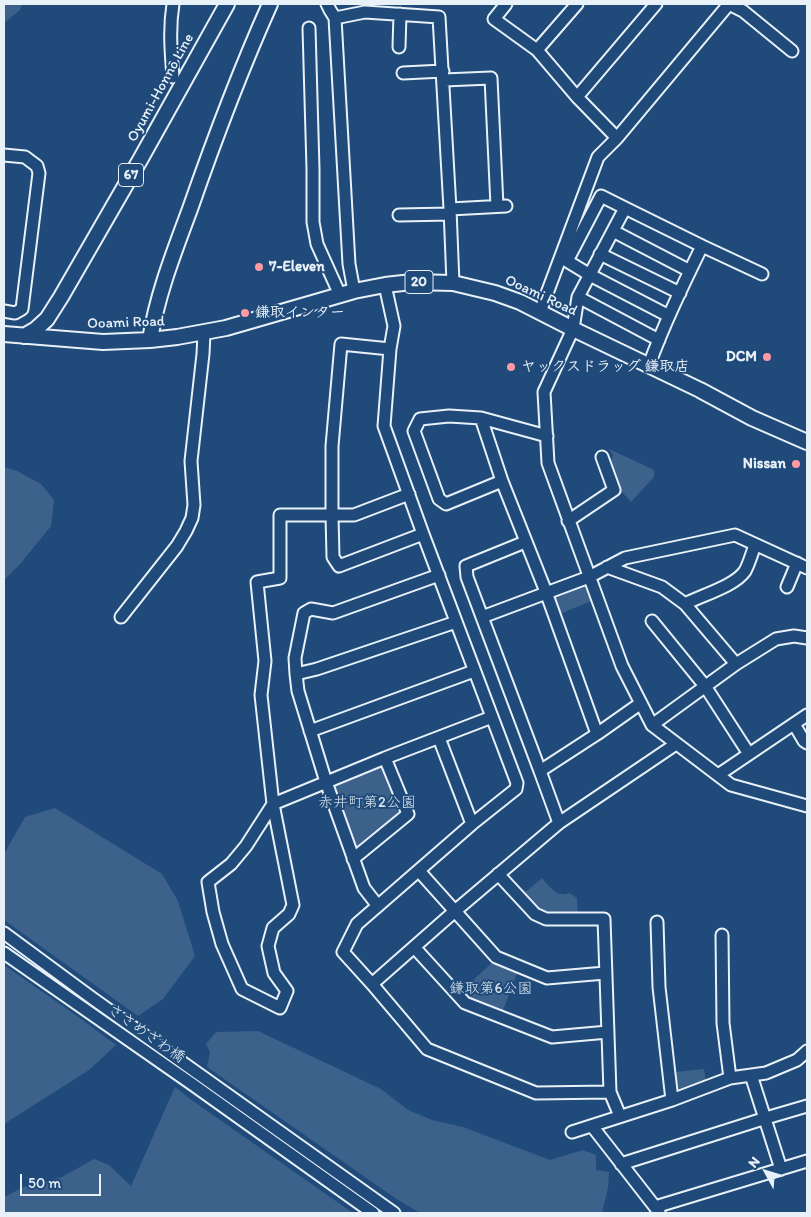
<!DOCTYPE html>
<html>
<head>
<meta charset="utf-8">
<style>
	body { margin:0 }
	#map { position:relative; width:811px; height:1217px; overflow:hidden; background:#1f4a7a; font-family:Itim,sans-serif }
	canvas { display:block }
	.frame { position:absolute; inset:0; border:5px solid #e8f1f8; pointer-events:none }
	.north { position:absolute; left:741px; top:1147px; width:50px; height:50px; -webkit-text-stroke:4px #1f4a7a; paint-order:stroke; rotate:309deg; font-size:14px; font-weight:700; line-height:20px; text-align:center; color:#e8f1f8 }
	.north::after { content:''; display:block; margin:auto; width:18px; height:22px; background:#e8f1f8; clip-path:polygon(50% 0,100% 100%,50% 72%,0 100%) }
	.scale { position:absolute; left:20px; top:1174px; width:81px; height:22px; box-sizing:border-box; border:2px solid #e8f1f8; border-top:0; padding-left:6px; font-size:15px; line-height:18px; white-space:nowrap; color:#e8f1f8; -webkit-text-stroke:4px #1f4a7a; paint-order:stroke }
</style>
</head>
<body>
<div id="map">
<canvas width="811" height="1217"></canvas>
<div class="frame"></div>
<div class="north">N</div>
<div class="scale">50 m</div>
</div>
<script>
const context = document.querySelector('canvas').getContext('2d');
context.lineJoin = 'round';
function fillPath(path, color) { context.fillStyle = color; context.fill(path, 'evenodd'); }
function strokePath(path, color, width, dash) { context.strokeStyle = color; context.lineWidth = width; context.lineCap = dash ? 'butt' : 'round'; context.setLineDash(dash || []); context.stroke(path); }
function drawText(font, color, halo, rows, align = 'center') {
  context.font = font + ' Itim,"Klee One",sans-serif'; context.lineWidth = 4; context.setLineDash([]); context.textBaseline = 'middle'; context.strokeStyle = halo; context.fillStyle = color; for (const [text, x, y, turn = 0] of rows) {
    context.save(); context.translate(x, y); context.rotate((+turn || 0) * Math.PI / 180); context.textAlign = isNaN(turn) ? turn : align; if (halo) context.strokeText(text, 0, 0); context.fillText(text, 0, 0); context.restore();
  }
}
fillPath(new Path2D(`
	M4,4H22L20,10L4,23Z
	M609,449L654,470V477L631,502L621,491L609,465L613,455Z
	M4,467L17,471L41,484L54,500L51,526L21,563L4,580Z
	M582,583L588,586L594,600L557,615L552,594Z
	M383,764L401,812L358,852L353,850L332,785Z
	M55,808L162,874L178,901L195,956L163,999L138,1016L4,920V854L25,817Z
	M542,878C550,887 557,898 569,893L577,898L578,916L543,915L522,895Z
	M494,961L518,971L502,1013L467,999L460,992Z
	M4,965L77,1016L116,1045L89,1070L4,1124Z
	M258,1031L381,1089L408,1110L432,1120L463,1127L550,1160L583,1150L596,1155V1170L609,1172L608,1188L602,1213H420L395,1198L207,1067L210,1052L206,1044L216,1032Z
	M704,1069L706,1082L681,1091L676,1087L675,1072Z
	M175,1087L190,1099L353,1213H4V1197L24,1187L62,1177L94,1159L109,1165L131,1186Z`), '#3c628c');
const minor = new Path2D(`
	M327,4L330,10L335,18L349,264L354,291
	M506,4L494,19L537,50L577,97L617,138
	M729,4L743,11L792,51
	M335,18L365,12L439,17L450,209L453,283
	M309,28L313,169V222L317,244L340,295
	M399,47L400,14
	M537,50L577,4
	M403,73L443,71
	M173,77C171,52 169,29 173,4
	M444,80L491,78L497,206
	M577,97L656,4
	M4,155L25,157L37,166L39,173L22,309L15,313L4,311
	M625,208L601,196L567,261L590,275L669,316
	M450,209L506,206
	M399,215L450,214
	M613,231L690,271
	M702,246L762,274
	M600,254L680,293
	M385,285L394,326L390,349L384,426L423,534L517,783L516,789L472,824L357,924L343,952L372,984L427,1049L536,1093L610,1092
	M578,297L659,340
	M540,312L598,157L617,138L729,4
	M390,349L341,344L332,446V515L333,557L339,566L423,534
	M649,365C664,324 683,285 702,246L625,208L578,297L573,329L544,392L548,463L622,666L652,725L731,785L807,806
	M481,418L502,481L546,592L597,734
	M502,481L446,504L439,499L414,431L420,419L449,416L481,418L547,436
	M409,494L354,515H280V578L257,582L265,661L261,695L273,804L293,905L289,914L273,928L268,946L274,973L287,991L280,1008L242,989L222,944L213,912L208,882L231,864L246,846L273,804L385,758L492,717
	M568,521L614,490L602,457
	M525,542L466,566L467,577L540,771L597,734L641,703
	M607,567L662,587L685,604L736,664
	M787,587L797,563
	M685,604C702,595 735,586 745,571C749,564 752,553 755,545
	M121,617L177,546L186,531L192,518L194,505L191,461L203,354L204,333
	M482,617L589,577L625,558L735,535L807,568
	M652,621L705,686L749,754
	M296,674L317,669L456,622
	M794,724L804,741L807,743
	M652,725L736,664L776,639L794,636L807,638
	M310,731L474,671
	M439,738L472,824
	M540,771L559,823
	M718,775L807,715
	M353,859L408,814L385,758
	M419,871L496,957L547,978L605,973
	M498,874L535,914L546,919H604L610,1092L620,1116
	M378,906L364,888L326,782L298,691L296,674L295,658L304,613L311,609L333,613L439,575
	M657,922L659,987L672,1100
	M4,933L92,998L394,1213
	M722,935L723,1023L730,1078
	M414,947L465,1003L552,1037L608,1032
	M4,953L192,1084L373,1213
	M372,984L455,911L559,823L676,744
	M751,1075L781,1169
	M592,1126L659,1212
	M572,1132L672,1100L730,1078L766,1073L797,1060L807,1051
	M621,1164L766,1118L807,1106
	M655,1207L807,1161`);
const major = new Path2D(`
	M4,334L103,342L150,340L177,337L226,328L354,291L385,285L412,282L453,283L495,293L520,302L573,329L700,390L752,418L807,442
	M24,336L36,329L47,319L61,297L140,160L227,4
	M150,340C157,295 174,252 190,209C214,140 240,71 270,4`);
strokePath(minor, '#e8f1f8', 15);
strokePath(major, '#e8f1f8', 18);
strokePath(minor, '#1f4a7a', 11);
strokePath(major, '#1f4a7a', 14);
for (const [x, y, r, color] of [
	[259,267,5,"#ff9aa2"],
	[245,313,5,"#ff9aa2"],
	[767,357,5,"#ff9aa2"],
	[511,367,5,"#ff9aa2"],
	[796,464,5,"#ff9aa2"]
]) { const dot = new Path2D(); dot.arc(x, y, r, 0, 2 * Math.PI); context.fillStyle = color; context.fill(dot); strokePath(dot, '#1f4a7a', 2); }
for (const [x, y, w] of [
	[131,175,25],
	[419,282,28]
]) { const box = new Path2D(); box.roundRect(x - w / 2, y - 11.5, w, 23, 4); context.fillStyle = '#1f4a7a'; context.fill(box); strokePath(box, '#e8f1f8', 1); }
drawText('bold 14px', '#e8f1f8', null, [
	["67",131,175],
	["20",419,282]
]);
drawText('15px', '#e8f1f8', '#1f4a7a', [
	["Oyumi-Honnō Line",161,88,-61],
	["Ooami Road",541,296,25],
	["Ooami Road",126,323,-2],
	["ささめざわ橋",146,1034,35]
]);
drawText('bold 15px', '#e8f1f8', '#1f4a7a', [
	["7-Eleven",269,267],
	["鎌取インター",255,313],
	["DCM",757,357,"right"],
	["ヤックスドラッグ 鎌取店",521,367],
	["Nissan",786,464,"right"]
], 'left');
drawText('15px', '#d7e3ed', '#1f4a7a', [
	["赤井町第2公園",367,803],
	["鎌取第6公園",491,989]
]);
</script>
</body>
</html>
